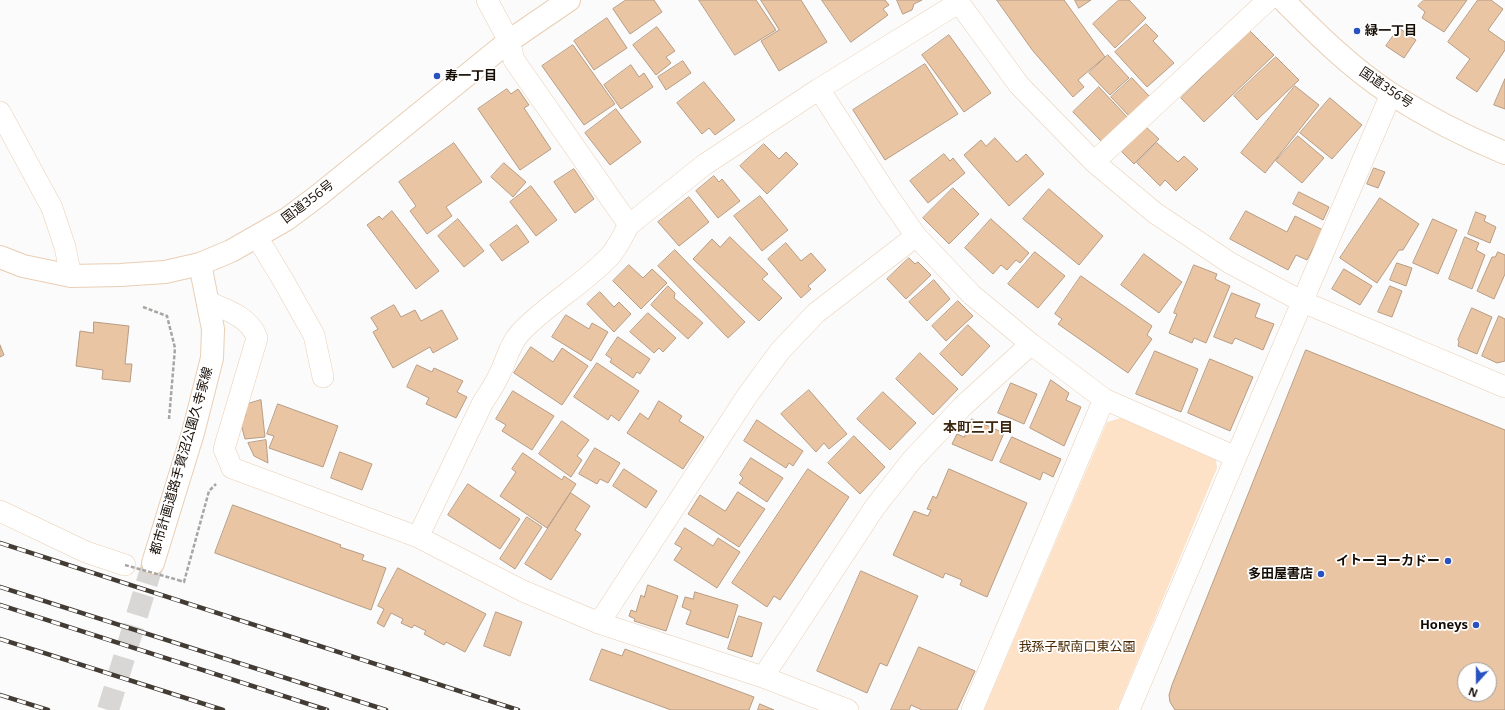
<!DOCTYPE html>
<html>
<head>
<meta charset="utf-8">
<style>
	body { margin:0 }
	#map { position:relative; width:1505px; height:710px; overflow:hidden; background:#fbfbfb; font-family:"Open Sans",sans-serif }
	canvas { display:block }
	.north { position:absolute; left:1457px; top:662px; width:40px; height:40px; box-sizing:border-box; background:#fff; border:1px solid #a19e9b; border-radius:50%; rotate:201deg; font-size:11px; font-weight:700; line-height:16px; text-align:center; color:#150c04 }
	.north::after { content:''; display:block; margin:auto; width:14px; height:18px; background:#2852c0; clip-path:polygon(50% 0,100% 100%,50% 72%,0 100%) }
</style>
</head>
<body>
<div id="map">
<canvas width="1505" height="710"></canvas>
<div class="north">N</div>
</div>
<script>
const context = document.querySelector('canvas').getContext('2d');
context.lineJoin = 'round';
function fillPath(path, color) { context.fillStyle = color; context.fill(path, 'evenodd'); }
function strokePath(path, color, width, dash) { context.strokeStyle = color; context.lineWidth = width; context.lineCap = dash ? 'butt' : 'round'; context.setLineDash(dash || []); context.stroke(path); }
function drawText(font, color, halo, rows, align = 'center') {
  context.font = font + ' "Open Sans","Noto Sans JP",sans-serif'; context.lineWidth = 3.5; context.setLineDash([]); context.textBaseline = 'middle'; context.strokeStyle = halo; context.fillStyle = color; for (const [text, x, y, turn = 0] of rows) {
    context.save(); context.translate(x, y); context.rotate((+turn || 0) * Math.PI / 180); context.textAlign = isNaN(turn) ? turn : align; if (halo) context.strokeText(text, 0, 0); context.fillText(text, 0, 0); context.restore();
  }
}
fillPath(new Path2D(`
	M1121,418L1216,460L1217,468L1117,710H984L1107,422Z`), '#fde2c8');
const building = new Path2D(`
	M626,0H654L662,12L630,34L613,9Z
	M699,0H756L776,30L735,55Z
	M761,0H801L827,42L779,71L761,41L779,30Z
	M822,0H885L889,5L883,9L888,15L851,42Z
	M897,0H922L914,4L912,10L903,14Z
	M997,0H1064L1105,57L1078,80L1084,87L1073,97L1033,51Z
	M1075,0H1091L1079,8Z
	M1119,0H1129L1146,18L1115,48L1093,24Z
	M1424,0H1467L1444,32L1422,18L1425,12L1418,6Z
	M1478,0H1491L1503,9L1488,30L1505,42V50L1477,92L1456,78L1470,59L1448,42Z
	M607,18L627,48L594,70L574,41Z
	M1146,24L1158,36L1153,41L1174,63L1147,87L1115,52Z
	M657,27L675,51L666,57L671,63L656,75L633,45Z
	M1399,28L1416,40L1404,58L1386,46Z
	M1250,31L1274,55L1204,122L1181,98Z
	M949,35L991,93L964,112L922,55Z
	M573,45L615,104L584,125L542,66Z
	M1108,55L1129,78L1110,95L1089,73Z
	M1276,57L1299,80L1257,120L1234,96Z
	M683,61L691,73L666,90L658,77Z
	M925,64L958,114L885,160L853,110Z
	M631,65L639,77L644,73L653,87L621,109L604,85Z
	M1132,78L1150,97L1129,116L1111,97Z
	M1505,79V109L1494,105Z
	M704,82L735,120L715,135L709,128L702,134L677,103Z
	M1295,86L1319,105L1265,173L1241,153Z
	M1099,87L1128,118L1102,142L1073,112Z
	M507,89L511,94L518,89L529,105L524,108L551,149L520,170L478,109Z
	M1330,98L1362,125L1332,159L1300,133Z
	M616,109L641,142L610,165L585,133Z
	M1146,127L1159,139L1134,164L1122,152Z
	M1298,136L1324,158L1302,183L1276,161Z
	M995,138L1017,162L1026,154L1044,174L1009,206L964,155L981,140L986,146Z
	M454,143L482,182L446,207L452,216L427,234L410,211L416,206L399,182Z
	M1157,143L1178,162L1184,156L1198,169L1176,191L1165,180L1160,186L1137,163Z
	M764,144L779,159L786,152L798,164L767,194L740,166Z
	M944,154L950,161L953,158L965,173L928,203L910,181Z
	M504,163L526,182L513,197L491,177Z
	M1374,168L1385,172L1378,188L1367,184Z
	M574,169L594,199L575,213L554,182Z
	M714,176L719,182L722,179L740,201L718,218L696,191Z
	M531,186L557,220L536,236L510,202Z
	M953,188L979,214L949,244L923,218Z
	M1049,189L1103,236L1079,265L1023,219Z
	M1299,192L1329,207L1323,220L1293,204Z
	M760,196L788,230L762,251L734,216Z
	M689,197L709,222L679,246L658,222Z
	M1380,198L1419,224L1403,250H1399L1377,283L1340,258Z
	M392,211L439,271L416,289L367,225L379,216L382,219Z
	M1246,211L1287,232L1295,216L1323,230L1307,260L1296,255L1288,270L1230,239Z
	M1476,212L1486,216L1484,221L1496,227L1490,243L1468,234Z
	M458,219L484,251L464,267L438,236Z
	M991,219L1029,253L1020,263L1016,260L1007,270L1001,265L993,274L965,248Z
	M1433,219L1457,230L1438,274L1413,263Z
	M517,225L529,242L502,261L490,245Z
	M730,237L768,274L762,279L782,298L759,321L693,259L712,239L720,247Z
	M1465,237L1479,243L1476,250L1485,255L1472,289L1449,279Z
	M786,243L801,261L811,253L826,270L808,286L811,289L801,298L768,259Z
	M675,250L745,322L728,338L658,266Z
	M1035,252L1065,276L1038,308L1008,284Z
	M1498,252L1505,255V274L1494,299L1477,291L1492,257H1495Z
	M1144,254L1182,282L1159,313L1121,285Z
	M909,258L915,264L918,262L931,275L906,299L887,279Z
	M1397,263L1412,268L1406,286L1390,280Z
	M629,265L643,278L652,269L667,283L641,309L613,281Z
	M1194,265L1217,274L1215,279L1230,286L1206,343L1194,338L1192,343L1169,333L1177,314L1174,313Z
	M1344,269L1372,286L1360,305L1332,289Z
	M1081,276L1152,326L1147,335L1152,339L1128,373L1058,324L1062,319L1055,314Z
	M934,280L950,299L927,321L909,302Z
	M668,286L675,293L674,298L703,323L688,339L651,305Z
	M1390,286L1402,291L1392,317L1378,312Z
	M600,292L614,307L619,302L631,314L614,332L587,304Z
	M1232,293L1260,304L1255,317L1274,324L1263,350L1235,338L1232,344L1214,337Z
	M958,301L973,316L946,341L932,326Z
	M394,305L401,317L415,310L421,321L442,310L458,339L433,353L430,347L393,368L373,332L378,329L371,318Z
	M1472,308L1492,317L1477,354L1458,346L1459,342L1458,340Z
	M648,313L676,338L663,352L659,348L654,353L630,332Z
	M566,315L589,329L592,323L608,332L591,361L552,337Z
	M1499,316L1505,319V361L1497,363L1482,356Z
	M94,322L129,326L125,364H132L130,382L102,379L103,370L76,366L80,331L93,333Z
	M968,325L990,346L962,376L940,354Z
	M618,337L650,359L640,374L637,372L633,378L610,362L612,359L606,355Z
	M0,345L4,355L0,357Z
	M531,347L553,362L562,348L588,366L562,405L514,373Z
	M1306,350L1505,430V710H1175L1170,702L1169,695L1172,685ZM1465,670H1489V694H1465Z
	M1155,351L1198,369L1181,412L1136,394Z
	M920,353L958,389L933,415L896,379Z
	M1210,359L1253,377L1230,431L1188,413Z
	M597,363L639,391L619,421L611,415L608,420L574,397Z
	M417,365L432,372L434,368L463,381L457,392L467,397L456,418L426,404L429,398L407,387Z
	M1051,380L1069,393L1066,400L1081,407L1064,446L1030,428Z
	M1011,383L1037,394L1024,424L998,413Z
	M809,390L847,434L829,449L824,443L816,452L781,414Z
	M513,391L554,416L532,450L502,431L506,425L496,419Z
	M883,392L916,423L890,450L857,419Z
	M261,400L265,437L245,439L239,417L246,416L244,405Z
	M659,401L682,416L679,421L704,437L683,469L627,433L640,413L648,419Z
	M278,404L338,426L323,467L269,448L274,436L267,434Z
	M972,419L1004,433L992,461L952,444L957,434L964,437Z
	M757,420L803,451L793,466L789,463L786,468L744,441Z
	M562,421L589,440L577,456L582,460L571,477L539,454Z
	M854,436L885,467L860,494L828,463Z
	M1012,437L1061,459L1053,477L1043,472L1040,480L1000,462Z
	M266,440L268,463L254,456L248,443Z
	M595,448L620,463L608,483L600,479L597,484L579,474Z
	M340,452L372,464L362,490L331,478Z
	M523,453L562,480L564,476L576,484L547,528L500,496L516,472L512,469Z
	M751,458L783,478L767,502L739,483L743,478L740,475Z
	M624,469L657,491L646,508L613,486Z
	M808,469L849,497L780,600L774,596L767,607L732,583Z
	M949,469L1027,503L987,597L960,585L962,580L945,573L943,578L893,555L914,511L928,516L931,510L927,509L933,496L936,498Z
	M468,484L520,519L500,549L448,515Z
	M738,492L765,509L739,547L688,514L700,495L725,511Z
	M571,493L590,506L575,530L581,534L551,580L525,564Z
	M233,505L341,545L340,547L364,555L362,560L386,568L371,610L215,553Z
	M527,517L542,527L515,569L500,559Z
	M685,528L713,546L718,538L740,552L717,588L674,560L682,548L675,544Z
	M398,568L486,614L465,652L446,642L444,645L424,634L426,631L414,625L412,628L401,623L403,619L391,613L384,627L377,623L384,609L378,606Z
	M861,571L918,596L887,666L880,663L867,693L817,671Z
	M648,585L678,596L666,631L634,621L635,619L629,616L631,610L636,612L641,595L644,597Z
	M695,592L738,605L728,638L686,624L691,611L682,607L685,597L693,599Z
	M496,612L522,622L510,656L484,646Z
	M739,616L762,623L752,657L728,649Z
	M919,647L975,671L957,710H922L911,705L909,710H891Z
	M602,649L622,656L625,649L754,697L749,710H671L590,680Z
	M760,704L774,710H758Z`);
fillPath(building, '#e9c5a4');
strokePath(building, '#b79c83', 1);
strokePath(new Path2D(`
	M108,710L153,563`), '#d8d7d6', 22, [22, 11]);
const minor = new Path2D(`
	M487,0L509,41L514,60L629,225L704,165L819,89L958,3
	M957,0L1019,85L1094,162L1155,213L1230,263L1303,302L1505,387
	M819,89L886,193L916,236L972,295L1031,344L1104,399L1236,457L1391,94
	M0,112L52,208L65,247L71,276
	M1094,162L1268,0
	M257,237L283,280L314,335L323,377
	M208,302C227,310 250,317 257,338L224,449L232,468L418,537L523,591L599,623L763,677L848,710
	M0,511L86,552L125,565
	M418,537L483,402C490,392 496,382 501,371C507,358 510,344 520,333C547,304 583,285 610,256C618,247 623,235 629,225
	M599,623L747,396L780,351L816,313L916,236
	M763,677L875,507L912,460L963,406L1031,344
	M972,710L1104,399
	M1129,710L1236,457`);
const tertiary = new Path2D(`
	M153,563L193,433L212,358L213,329L200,264`);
const trunk = new Path2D(`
	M1283,0C1316,33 1352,69 1391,94C1427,117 1466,137 1505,153
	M0,257L23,266L71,276L120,275L165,272L200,264L231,251L287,219L319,195L509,41L569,0`);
strokePath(minor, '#e9ceb3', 22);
strokePath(tertiary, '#e9ceb3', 24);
strokePath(trunk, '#e9ceb3', 24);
strokePath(new Path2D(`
	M143,307L167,316L175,348L169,419
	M178,580L184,582L209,491L216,484`), '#a8a5a2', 2.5, [4, 2]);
strokePath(minor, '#fff', 21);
strokePath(tertiary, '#fff', 22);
strokePath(trunk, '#fff', 22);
const rail = new Path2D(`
	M0,543L518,710
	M0,587L386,710
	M0,605L327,710
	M0,639L223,710
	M0,695L48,710`);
strokePath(rail, '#433c35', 4.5);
strokePath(rail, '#fff', 3, [9]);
strokePath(new Path2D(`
	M125,565L178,580`), '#a8a5a2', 2.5, [4, 2]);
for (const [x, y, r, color] of [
	[1357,31,4,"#2852c0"],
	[437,76,4,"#2852c0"],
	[1448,561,4,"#2852c0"],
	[1321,574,4,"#2852c0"],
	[1476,625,4,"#2852c0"]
]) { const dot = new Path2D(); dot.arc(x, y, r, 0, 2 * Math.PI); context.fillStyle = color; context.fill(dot); strokePath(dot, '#fff', 1.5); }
drawText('bold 13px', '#150c04', '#fff', [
	["緑一丁目",1365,31,"left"],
	["寿一丁目",445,76,"left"],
	["イトーヨーカドー",1440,561],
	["多田屋書店",1313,574],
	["Honeys",1468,625]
], 'right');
drawText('13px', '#150c04', '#fff', [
	["国道356号",1386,88,34],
	["国道356号",308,202,-37],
	["都市計画道路手賀沼公園久寺家線",182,461,-74]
]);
drawText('13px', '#482700', '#fff', [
	["我孫子駅南口東公園",1077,647]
]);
drawText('bold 14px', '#3c2710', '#fff', [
	["本町三丁目",978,428]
]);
</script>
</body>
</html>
